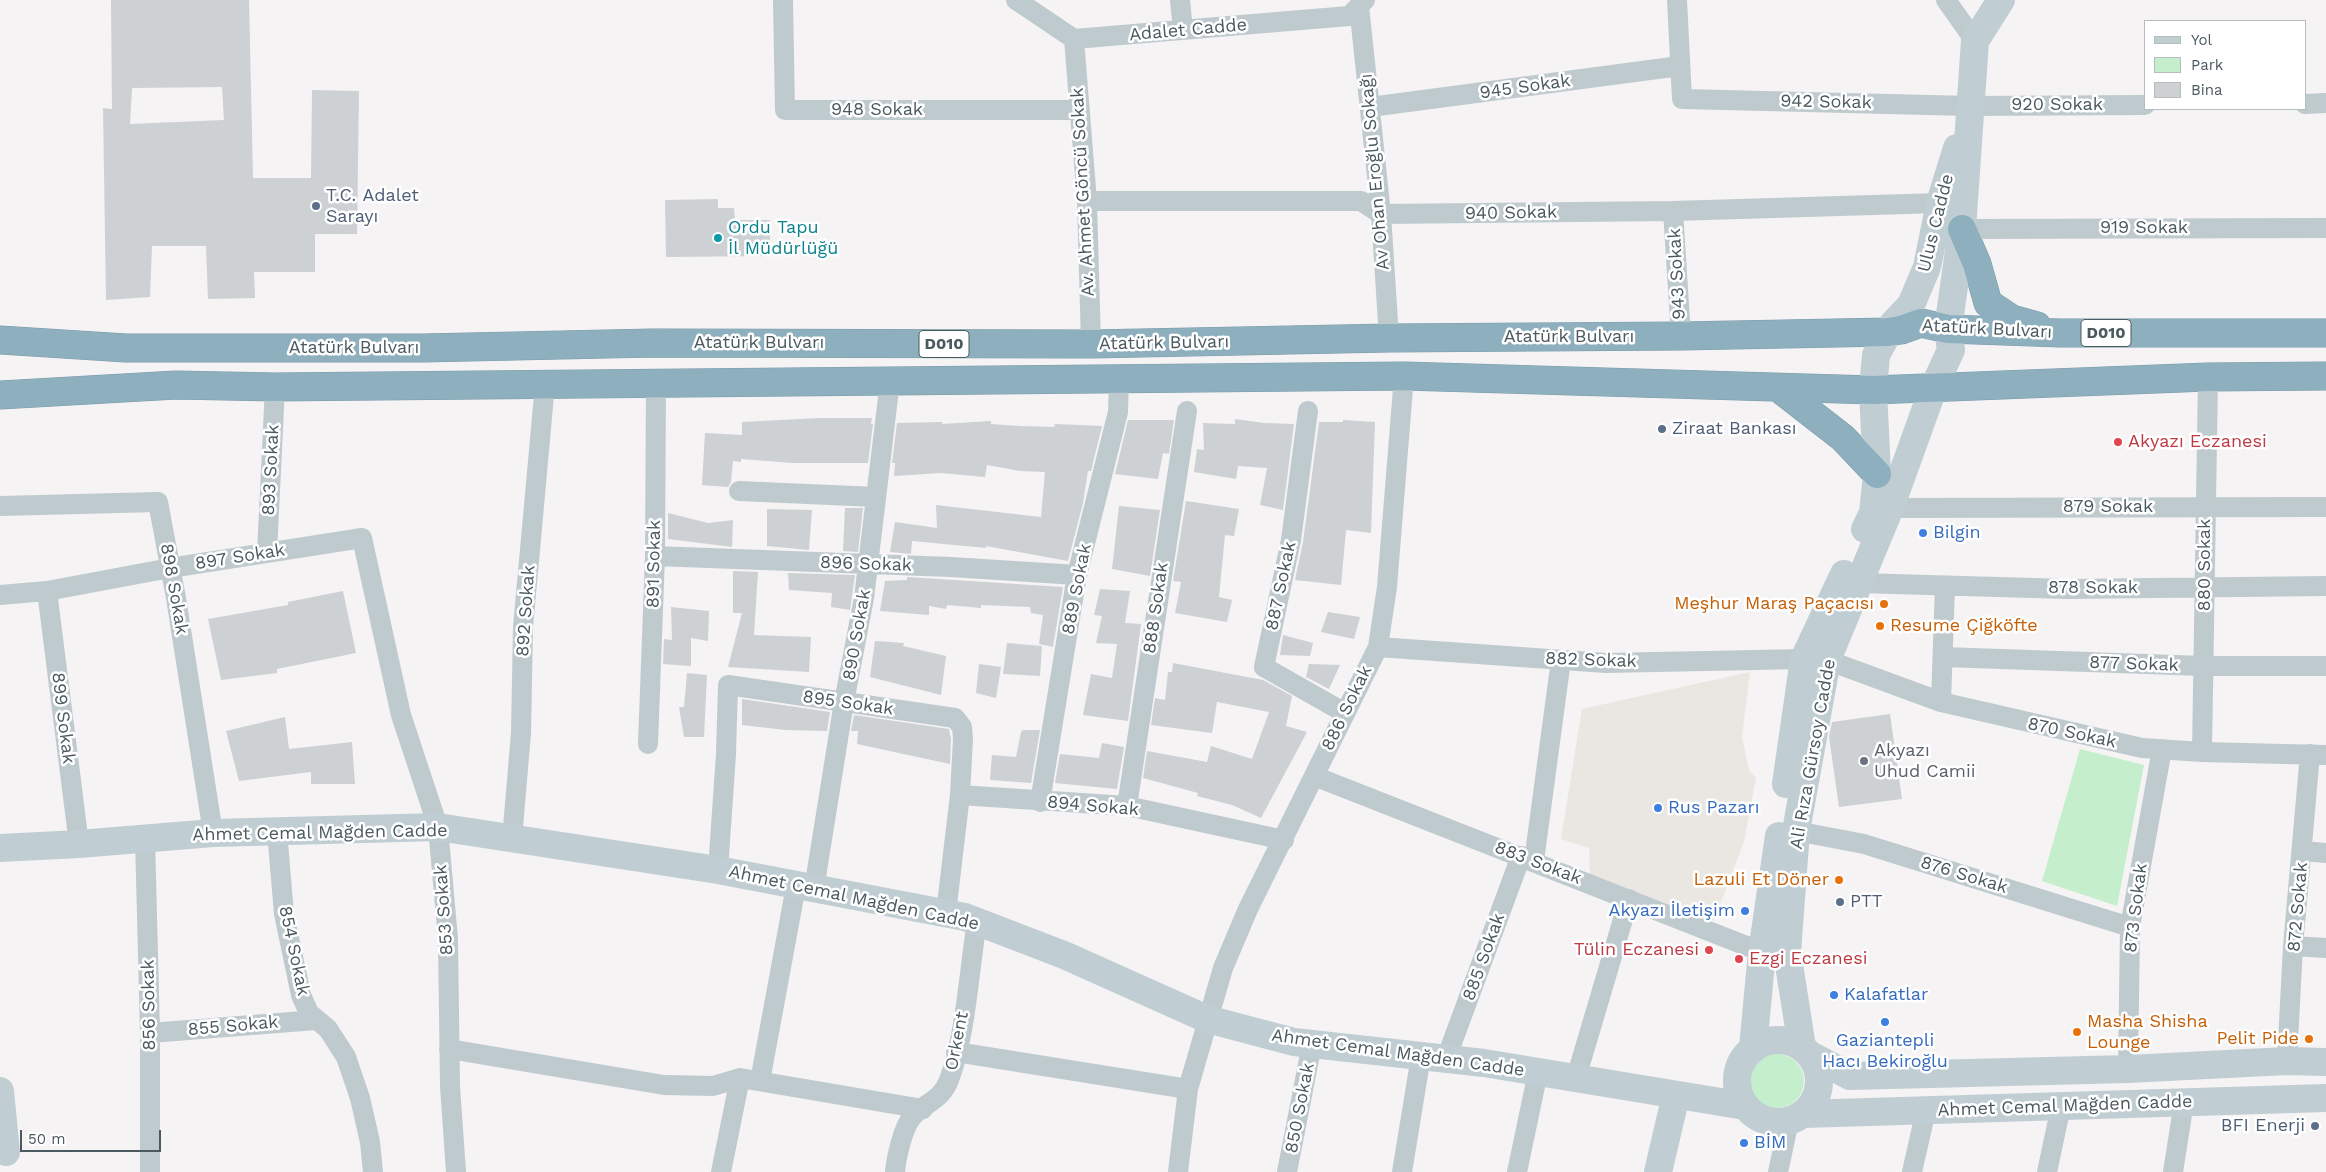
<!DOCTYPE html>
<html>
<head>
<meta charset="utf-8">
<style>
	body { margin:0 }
	#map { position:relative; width:2326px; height:1172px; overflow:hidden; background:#f5f3f3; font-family:"Work Sans",sans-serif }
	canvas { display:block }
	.legend { position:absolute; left:2144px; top:20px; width:162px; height:90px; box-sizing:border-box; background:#fff; border:1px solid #b7bdbf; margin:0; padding:6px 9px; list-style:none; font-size:15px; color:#4b5a5f }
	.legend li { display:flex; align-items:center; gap:10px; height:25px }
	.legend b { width:25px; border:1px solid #b7bdbf }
	.scale { position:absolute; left:20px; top:1130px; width:141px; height:22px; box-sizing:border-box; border:2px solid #4b5a5f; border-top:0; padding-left:6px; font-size:15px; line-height:18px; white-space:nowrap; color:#4b5a5f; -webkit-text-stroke:4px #fff; paint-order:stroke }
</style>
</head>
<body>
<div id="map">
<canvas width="2326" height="1172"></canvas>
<ul class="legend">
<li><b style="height:6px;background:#c0cdd3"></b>Yol</li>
<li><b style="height:14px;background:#c5eecc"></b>Park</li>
<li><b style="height:14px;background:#cdd1d4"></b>Bina</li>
</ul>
<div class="scale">50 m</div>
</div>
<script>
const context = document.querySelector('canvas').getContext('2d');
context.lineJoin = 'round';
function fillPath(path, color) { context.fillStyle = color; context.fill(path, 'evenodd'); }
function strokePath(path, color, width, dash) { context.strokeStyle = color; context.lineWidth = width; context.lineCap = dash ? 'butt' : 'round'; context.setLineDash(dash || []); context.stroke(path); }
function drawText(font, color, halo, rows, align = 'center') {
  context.font = font + ' "Work Sans",sans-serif'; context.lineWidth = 5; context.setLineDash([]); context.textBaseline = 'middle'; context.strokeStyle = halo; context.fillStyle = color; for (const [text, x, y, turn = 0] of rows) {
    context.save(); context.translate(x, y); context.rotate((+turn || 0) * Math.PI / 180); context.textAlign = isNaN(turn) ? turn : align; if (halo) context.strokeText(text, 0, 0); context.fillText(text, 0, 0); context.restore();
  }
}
fillPath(new Path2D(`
	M1750,672L1742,737L1749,770L1756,778L1744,842L1714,920H1709L1590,874L1589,848L1561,839L1582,709Z`), '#eae6e1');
fillPath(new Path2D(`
	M2080,749L2144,765L2117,906L2042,881Z
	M1750 1081a27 27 0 1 1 54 0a27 27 0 1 1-54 0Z`), '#c5eecc');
fillPath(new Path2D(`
	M111,0H249L253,178H311L312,90L359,91L357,234H315V272H254L255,298L208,299L206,246H152L150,297L106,300L103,108L112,109ZM222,87L224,120L130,124L132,88Z
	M718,199V208H734L735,220H770V256L666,257L665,200Z
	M820,418H872L871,424H873L868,463H793L741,459V462L733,461L731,482L728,487L702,485L705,433L742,435V422Z
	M1235,419L1264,423L1294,424L1283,510L1260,505L1267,468L1238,466L1236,479L1194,472L1197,449L1204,450L1203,423L1235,424Z
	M1128,420H1174L1169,454L1163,453L1158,479L1115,474Z
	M1343,420L1375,422L1371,533L1346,530L1341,585L1295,580L1303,542L1319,422H1343Z
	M991,421V424L1020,426L1054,427L1055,424L1102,426L1091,471H1088L1083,503L1068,561L986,546V548L912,541L911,554L890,552L895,522L937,528L936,505L1041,517L1045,472L1020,471L987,465L985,477L941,473L894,476L895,463H892L897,423L942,422V424Z
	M1186,501L1239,509L1234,536L1225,535L1219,597L1232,600L1227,622L1175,613L1181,582L1173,581Z
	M1119,506L1160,510L1150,576L1112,569Z
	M845,508H863L858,552L843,551Z
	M767,509L812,510L809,550L767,546Z
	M668,513L708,523L733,520L732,547L668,539Z
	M733,571L758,572L754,635L811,637L809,672L728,667L742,613H733Z
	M788,573L855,575L850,610L831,607L832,593L789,590Z
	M907,577L1063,587L1053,647L1039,644L1043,615L1031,613L1030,607L981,605V608L947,605L946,609L929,606V615L880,611L885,581L907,580Z
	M1100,589L1130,591L1125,623L1141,624L1128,721L1083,715L1091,674L1112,678L1117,644L1096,643L1102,616L1094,615Z
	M343,591L356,653L277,669V673L221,680L208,619L288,605V602Z
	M671,607L709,611L708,641L691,638V666L663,664L664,639L672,640Z
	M1328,612L1360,617L1354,639L1321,632Z
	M1283,635L1313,643L1310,656L1280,655Z
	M875,641L904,643L903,646L946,656L941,695L870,677Z
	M1007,643L1042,646L1040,676L1003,674Z
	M1173,663L1263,680L1292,696L1286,726L1307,732L1261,818L1232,805L1197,796L1198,793L1143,778L1147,751L1207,762L1211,746L1252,759L1269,712L1217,702L1212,733L1151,725L1155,698L1165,700L1168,672H1172Z
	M979,664L1001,667L996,698L976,693Z
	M1309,664L1340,665L1329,689L1306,677Z
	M687,673L707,675L704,737H684L679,707H684Z
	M742,699L830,712L827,731L785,730L742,725Z
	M1890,714L1902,799L1839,807L1829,737L1832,722Z
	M854,715L949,729L951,739L950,764L857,744L858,731H851Z
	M285,717L289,749L352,742L355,784H311V772L239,781L226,731Z
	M1023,730H1040L1031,783L990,780L992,755L1016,757L1021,732Z
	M1102,743L1124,747L1117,789L1055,783L1060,754L1099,758Z`), '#cdd1d4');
const highway = new Path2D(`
	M1962,229L1977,264L1988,303L2012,319L2037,326
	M0,340L126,348H423L653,343L1091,344L1389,338L1681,336L1888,332L1901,330L1921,323L1948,329L2060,333H2326
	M1780,389L1843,438L1877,474
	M0,395L176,385L275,387L1404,376L1873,390L2208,377L2326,376`);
strokePath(highway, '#799aaa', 29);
strokePath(new Path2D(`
	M783,0L785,110H1080
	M1016,0L1074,39L1349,16L1365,0
	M1180,0L1183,30
	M1677,0L1682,99L1970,106L2145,105
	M1946,0L1975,41
	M1359,6L1381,214L1389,338
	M1074,39L1087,201L1091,344
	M2305,104L2326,103
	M1370,107L1680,66
	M1087,201H1361L1381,214L1673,211L1940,203
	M1673,211L1681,336
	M1962,229L2326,228
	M1308,411L1291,540L1264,667L1345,713
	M739,491L876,497
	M0,506L158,502L176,598L213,833
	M1890,508L2326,507
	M267,553L275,387
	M655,556L951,567L1077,575
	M1859,583L2067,589L2326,586
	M47,591L79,844
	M0,595L47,591L170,568L362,538L401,715L438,827L448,939L450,1086L456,1172
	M1378,647L1606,663L1804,659
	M1943,657L2204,666H2326
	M1827,660L1941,702L2142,748L2202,752L2326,755
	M1941,702L1945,586
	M648,744L655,556L656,383
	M2202,752L2208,377
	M1314,776L1762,952
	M960,795L1127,806L1284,840
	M1040,802L1077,575L1118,412L1119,378
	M1127,806L1187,411
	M277,831L284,914L301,995L309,1013L328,1029L346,1057L360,1098L370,1142L373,1172
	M1796,831L1864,844L2130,927
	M145,838L150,1033V1172
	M512,839L521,733L523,627L545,384
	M2303,851L2326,853
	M1534,861L1561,660
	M718,870L726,754L728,685L955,718L962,727L963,739L960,795L946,913
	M814,889L844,702L864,598L890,381
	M2293,946L2326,948
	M150,1033L316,1020
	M449,1049L664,1085L713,1086L740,1078L923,1109
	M956,1052L1188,1089
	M1446,1059L1521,856
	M2287,1061L2293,946L2310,754
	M2128,1069L2130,927L2162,749
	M1576,1078L1629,899
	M760,1081L796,886
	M721,1172L740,1078
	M895,1172C896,1159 903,1127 912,1117C924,1103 941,1101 949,1080C966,1035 969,970 977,922
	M1178,1172L1188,1089L1223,968L1248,909L1378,647L1387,587L1404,376
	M1287,1172L1312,1044
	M1402,1172L1421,1056
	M1517,1172L1538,1072
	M1778,1172L1789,1121
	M1912,1172L1926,1110
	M2047,1172L2061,1106
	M2173,1172L2184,1102`), '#bfcace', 20);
strokePath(new Path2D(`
	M1865,529L1873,513L1877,474L1873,390L1876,355L1893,324L1911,305L1927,267L1940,203L1957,148
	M1786,784L1804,659L1844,574
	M0,848L79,844L213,833L438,827L718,870L965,917L1064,955L1207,1019L1294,1042L1484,1063L1745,1106
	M1737 1081a41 41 0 1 1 82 0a41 41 0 1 1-82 0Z
	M1802,1047L1787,952L1796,831L1827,660L1890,508L1933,389L1951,350L1948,329L1962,229L1975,41L2001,0
	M1753,1048L1762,952L1779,836
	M1812,1056L1850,1076L2128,1069L2287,1061L2326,1062
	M0,1091L6,1152
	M1803,1114L2326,1098
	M1658,1172L1676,1095`), '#c0cdd3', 28);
strokePath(highway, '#8eafbe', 28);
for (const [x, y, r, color] of [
	[316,206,5,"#5c6f8a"],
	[718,238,5,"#0f9aa8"],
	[1662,429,5,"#5c6f8a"],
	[2118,442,5,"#e0444e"],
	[1923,533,5,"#3f7fe0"],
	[1884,604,5,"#e8710a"],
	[1880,626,5,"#e8710a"],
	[1864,761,5,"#6b7280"],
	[1658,808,5,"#3f7fe0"],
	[1839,880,5,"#e8710a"],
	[1840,902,5,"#5c6f8a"],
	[1745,911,5,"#3f7fe0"],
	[1709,950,5,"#e0444e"],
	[1739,959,5,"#e0444e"],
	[1834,995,5,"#3f7fe0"],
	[1885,1022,5,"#3f7fe0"],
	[2077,1032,5,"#e8710a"],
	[2309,1039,5,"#e8710a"],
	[2315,1126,5,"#5c6f8a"],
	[1744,1143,5,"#3f7fe0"]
]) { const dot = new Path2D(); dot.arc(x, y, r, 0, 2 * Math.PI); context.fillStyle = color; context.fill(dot); strokePath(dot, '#fff', 2); }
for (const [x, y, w] of [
	[2106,333,50],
	[944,344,50]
]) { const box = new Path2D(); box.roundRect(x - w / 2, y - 13.5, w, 27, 4); context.fillStyle = '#fff'; context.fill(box); strokePath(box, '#4b5a5f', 1); }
drawText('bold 16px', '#4b5a5f', null, [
	["D010",2106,333],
	["D010",944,344]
]);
drawText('18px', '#4b5a5f', '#fff', [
	["Adalet Cadde",1188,30,-5],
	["945 Sokak",1525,87,-8],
	["942 Sokak",1826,102,1],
	["920 Sokak",2057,105],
	["948 Sokak",877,110],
	["Av Ohan Eroğlu Sokağı",1375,172,-95],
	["Av. Ahmet Göncü Sokak",1083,192,-93],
	["940 Sokak",1511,213,-1],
	["Ulus Cadde",1936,223,-76],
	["919 Sokak",2144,228],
	["943 Sokak",1677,274,-93],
	["Atatürk Bulvarı",1987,329,3],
	["Atatürk Bulvarı",1569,337],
	["Atatürk Bulvarı",759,343],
	["Atatürk Bulvarı",1164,343,-1],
	["Atatürk Bulvarı",354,348],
	["893 Sokak",271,470,-87],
	["879 Sokak",2108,507],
	["897 Sokak",240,557,-9],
	["891 Sokak",654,564,-89],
	["896 Sokak",866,564,2],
	["880 Sokak",2205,565,-90],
	["887 Sokak",1281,586,-78],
	["878 Sokak",2093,588],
	["898 Sokak",174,589,80],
	["889 Sokak",1077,589,-79],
	["888 Sokak",1156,608,-82],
	["892 Sokak",526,611,-86],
	["890 Sokak",857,635,-80],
	["882 Sokak",1591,660,2],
	["877 Sokak",2134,664,2],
	["895 Sokak",848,703,8],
	["886 Sokak",1347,708,-64],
	["899 Sokak",63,718,83],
	["870 Sokak",2072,733,12],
	["Ali Rıza Gürsoy Cadde",1813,754,-80],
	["894 Sokak",1093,806,5],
	["Ahmet Cemal Mağden Cadde",320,833,-1],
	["883 Sokak",1538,863,21],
	["876 Sokak",1964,875,17],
	["Ahmet Cemal Mağden Cadde",854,898,12],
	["872 Sokak",2298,907,-85],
	["873 Sokak",2136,908,-83],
	["853 Sokak",444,910,-94],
	["854 Sokak",294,951,78],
	["885 Sokak",1484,957,-70],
	["856 Sokak",149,1005,-91],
	["855 Sokak",233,1026,-5],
	["Orkent",957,1041,-79],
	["Ahmet Cemal Mağden Cadde",1398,1053,8],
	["Ahmet Cemal Mağden Cadde",2065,1106,-2],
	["850 Sokak",1300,1108,-79]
]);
drawText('18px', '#4e5e75', '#fff', [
	["T.C. Adalet",326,196],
	["Sarayı",326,217],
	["Ziraat Bankası",1672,429],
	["PTT",1850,902],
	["BFI Enerji",2305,1126,"right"]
], 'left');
drawText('18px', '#0d838f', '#fff', [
	["Ordu Tapu",728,228],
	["İl Müdürlüğü",728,249]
], 'left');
drawText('18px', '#be3a42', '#fff', [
	["Akyazı Eczanesi",2128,442],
	["Tülin Eczanesi",1699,950,"right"],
	["Ezgi Eczanesi",1749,959]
], 'left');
drawText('18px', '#366cbe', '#fff', [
	["Bilgin",1933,533],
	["Rus Pazarı",1668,808],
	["Akyazı İletişim",1735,911,"right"],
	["Kalafatlar",1844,995],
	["Gaziantepli",1885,1041,"center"],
	["Hacı Bekiroğlu",1885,1062,"center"],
	["BİM",1754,1143]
], 'left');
drawText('18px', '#c56008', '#fff', [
	["Meşhur Maraş Paçacısı",1874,604],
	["Resume Çiğköfte",1890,626,"left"],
	["Lazuli Et Döner",1829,880],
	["Masha Shisha",2087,1022,"left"],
	["Lounge",2087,1043,"left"],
	["Pelit Pide",2299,1039]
], 'right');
drawText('18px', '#5b616d', '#fff', [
	["Akyazı",1874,751],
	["Uhud Camii",1874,772]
], 'left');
</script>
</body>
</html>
